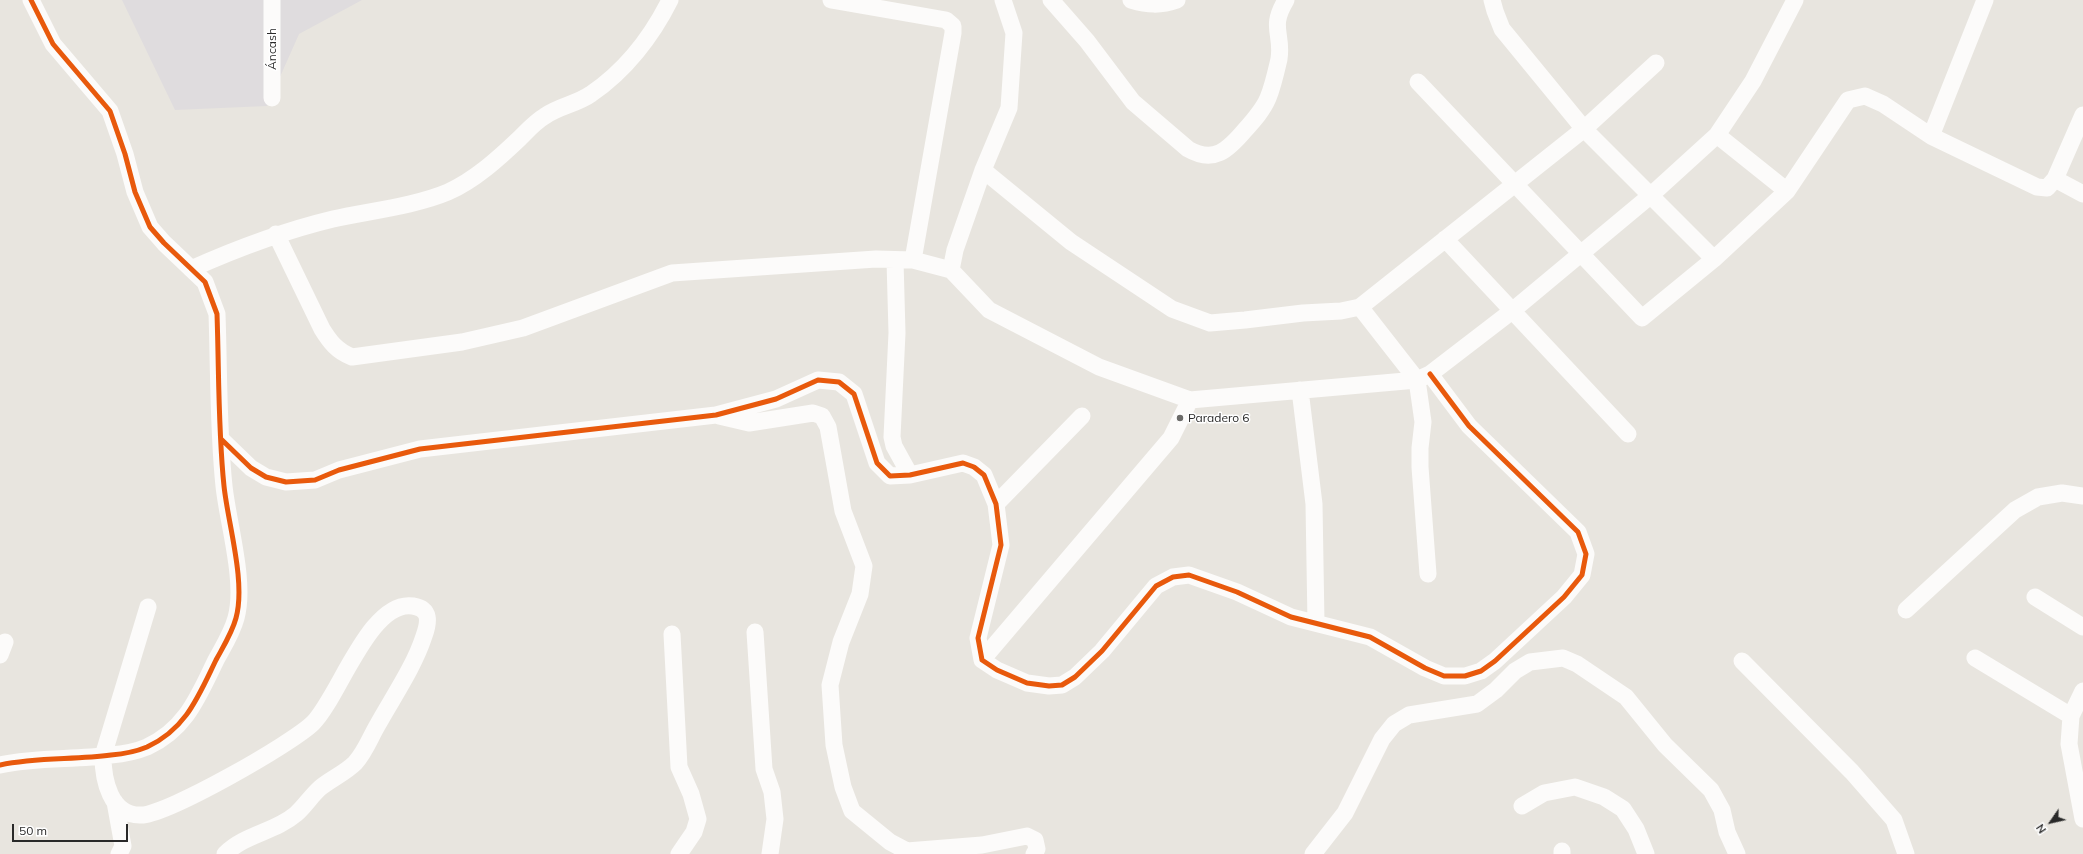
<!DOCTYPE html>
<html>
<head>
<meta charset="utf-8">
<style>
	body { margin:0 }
	#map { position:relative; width:2083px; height:854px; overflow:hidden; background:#e8e5df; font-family:Mulish,sans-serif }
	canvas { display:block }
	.north { position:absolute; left:2031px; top:802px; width:40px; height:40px; -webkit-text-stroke:3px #fff; paint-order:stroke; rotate:236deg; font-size:11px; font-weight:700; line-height:16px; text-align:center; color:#292929 }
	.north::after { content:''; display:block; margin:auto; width:14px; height:18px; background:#292929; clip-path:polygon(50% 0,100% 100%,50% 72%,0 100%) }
	.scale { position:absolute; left:12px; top:824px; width:116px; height:18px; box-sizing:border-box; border:2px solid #292929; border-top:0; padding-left:5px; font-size:12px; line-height:14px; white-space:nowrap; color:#292929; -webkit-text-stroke:3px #fff; paint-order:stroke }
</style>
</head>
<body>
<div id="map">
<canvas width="2083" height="854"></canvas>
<div class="north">N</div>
<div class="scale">50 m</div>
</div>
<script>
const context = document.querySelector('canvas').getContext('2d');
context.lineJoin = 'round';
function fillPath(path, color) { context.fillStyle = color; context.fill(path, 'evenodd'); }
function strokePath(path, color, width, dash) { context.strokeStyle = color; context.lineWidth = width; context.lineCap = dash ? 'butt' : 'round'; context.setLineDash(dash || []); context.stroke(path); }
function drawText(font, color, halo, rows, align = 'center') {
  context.font = font + ' Mulish,sans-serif'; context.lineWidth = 3; context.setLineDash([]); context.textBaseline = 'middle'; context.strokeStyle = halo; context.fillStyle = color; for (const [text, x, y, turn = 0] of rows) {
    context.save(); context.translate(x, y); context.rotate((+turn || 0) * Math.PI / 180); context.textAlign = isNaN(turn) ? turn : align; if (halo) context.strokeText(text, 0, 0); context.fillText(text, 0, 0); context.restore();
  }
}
fillPath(new Path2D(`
	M122,0H362L299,34L267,106L175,110Z`), '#dfdcde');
strokePath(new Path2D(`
	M272,0V98
	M831,0L946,20L953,26V33L913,260
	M1051,0L1087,41L1133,102L1188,149C1214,164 1228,150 1245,130C1254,120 1263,110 1268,98C1273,86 1276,72 1279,59C1283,33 1269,28 1286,0
	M1131,0C1148,5 1160,6 1177,0
	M1492,0L1495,11L1502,29L1584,129L1714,259
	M1418,82L1642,318L1714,259L1787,191L1848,100L1865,96L1883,104L1931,136L2037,187L2047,188L2055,179L2083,115
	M1717,135L1787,191
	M1931,136L1985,0
	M983,170L1071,242L1172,309L1210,323L1245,320L1303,313L1341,311L1360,307L1417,380L1423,422L1420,448V467L1428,574
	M2055,179L2083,194
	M276,234L322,329C330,342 337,351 352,357L462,342L523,328L672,273L876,259L913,260L951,270L989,310L1099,367L1190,400L1417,380L1430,374L1512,311L1650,196L1717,135L1753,81L1795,0
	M1445,239L1628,434
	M895,260L897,333L892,437L894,446L910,475
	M191,269C238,248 283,231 333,219C369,211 415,206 448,192C475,180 499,158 520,138C528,130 535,122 545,116C559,106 577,104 591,94C625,71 652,36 670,0
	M951,270L955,250L983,170L1009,108L1014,33L1003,0
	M1360,307L1584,129L1656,63
	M1300,390L1314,504L1316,623
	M719,416L749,423L813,413L822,416L828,427L843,511L864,566L860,594L841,642L830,685L834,745L843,787L852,811L890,842L907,851L982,845L1027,836L1035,840L1037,849L1034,854
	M221,439L251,468L266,477L286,482L315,480L339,470L420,449L716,415L776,399L818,380L839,382L854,394L877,463L890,476L910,475L963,463L974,467L984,475L996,504L1001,545L978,638L982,660L997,670L1027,683L1049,686L1062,685L1075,677L1102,651L1156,586L1173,577L1189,575L1237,592L1291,617L1370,637L1425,668L1444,676H1465L1481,671L1495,661L1564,597L1582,575L1586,554L1578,532L1469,426L1430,374
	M996,504L1082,416
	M2035,597L2083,627
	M148,607L103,756C103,779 110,816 141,815C167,815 293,743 313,723C339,697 370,599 413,606C431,609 429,622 424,636C414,667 393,697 377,726C370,738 365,752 355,763C345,773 331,779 320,788C311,796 305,806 296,814C275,832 245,834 225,854
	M1906,610L2015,510L2038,497L2062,493L2083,496
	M755,632L764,769L772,792L775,819L770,854
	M672,634L679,767L691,794L698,819L694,832L679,854
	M0,655L5,642
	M1975,658L2071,716
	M982,660L1171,438L1190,400
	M1742,661L1852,772L1894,820L1906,854
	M2083,691L2071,716L2069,744L2083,819
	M0,765C36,757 74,760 111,755C123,754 135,752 147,747C186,729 198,697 216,660C223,647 232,633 236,618C246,582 228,524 224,486C218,429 219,371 217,314L205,282L164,243L150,227L135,192L125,154L110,111L53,44L31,0
	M115,802L123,846L119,854
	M1522,806L1544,793L1575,787L1604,797L1623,809L1636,829L1646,854
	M1562,851V854
	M1313,854L1345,813L1382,739L1394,724L1409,715L1477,704L1496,690L1515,671L1530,662L1563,658L1577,664L1626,697L1665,745L1711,790L1722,810L1727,832L1737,854`), '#fcfbfa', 17);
strokePath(new Path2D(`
	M221,439L251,468L266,477L286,482L315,480L339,470L420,449L716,415L776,399L818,380L839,382L854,394L877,463L890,476L910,475L963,463L974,467L984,475L996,504L1001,545L978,638L982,660L997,670L1027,683L1049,686L1062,685L1075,677L1102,651L1156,586L1173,577L1189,575L1237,592L1291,617L1370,637L1425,668L1444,676H1465L1481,671L1495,661L1564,597L1582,575L1586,554L1578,532L1469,426L1430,374
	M0,765C36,757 74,760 111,755C123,754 135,752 147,747C186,729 198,697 216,660C223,647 232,633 236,618C246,582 228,524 224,486C218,429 219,371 217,314L205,282L164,243L150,227L135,192L125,154L110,111L53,44L31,0`), '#e8590c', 5);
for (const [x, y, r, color] of [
	[1180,418,4,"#6c6b69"]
]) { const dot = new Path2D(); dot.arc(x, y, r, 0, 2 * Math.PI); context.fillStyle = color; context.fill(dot); strokePath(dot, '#fff', 1.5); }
drawText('12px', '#292929', '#fff', [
	["Áncash",272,49,-90]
]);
drawText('12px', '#292929', '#fff', [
	["Paradero 6",1188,418]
], 'left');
</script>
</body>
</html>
